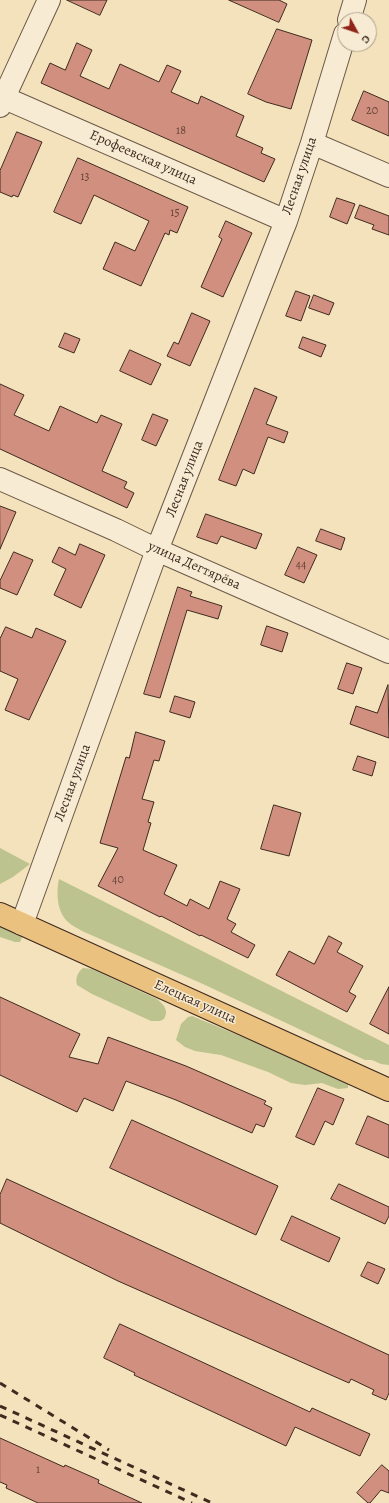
<!DOCTYPE html>
<html>
<head>
<meta charset="utf-8">
<style>
	body { margin:0 }
	#map { position:relative; width:389px; height:1503px; overflow:hidden; background:#f3e2bb; font-family:Alegreya,serif }
	canvas { display:block }
	.north { position:absolute; left:337px; top:12px; width:40px; height:40px; box-sizing:border-box; background:#f7ecd3; border:1px solid #ad9e8b; border-radius:50%; rotate:130deg; font-size:11px; font-weight:700; line-height:16px; text-align:center; color:#3f2a20 }
	.north::after { content:''; display:block; margin:auto; width:14px; height:18px; background:#8f2418; clip-path:polygon(50% 0,100% 100%,50% 72%,0 100%) }
</style>
</head>
<body>
<div id="map">
<canvas width="389" height="1503"></canvas>
<div class="north">С</div>
</div>
<script>
const context = document.querySelector('canvas').getContext('2d');
context.lineJoin = 'round';
function fillPath(path, color) { context.fillStyle = color; context.fill(path, 'evenodd'); }
function strokePath(path, color, width, dash) { context.strokeStyle = color; context.lineWidth = width; context.lineCap = dash ? 'butt' : 'round'; context.setLineDash(dash || []); context.stroke(path); }
function drawText(font, color, halo, rows, align = 'center') {
  context.font = font + ' Alegreya,serif'; context.lineWidth = 3; context.setLineDash([]); context.textBaseline = 'middle'; context.strokeStyle = halo; context.fillStyle = color; for (const [text, x, y, turn = 0] of rows) {
    context.save(); context.translate(x, y); context.rotate((+turn || 0) * Math.PI / 180); context.textAlign = isNaN(turn) ? turn : align; if (halo) context.strokeText(text, 0, 0); context.fillText(text, 0, 0); context.restore();
  }
}
fillPath(new Path2D(`
	M0,848L30,864L13,877L0,884Z
	M59,879L389,1045V1065L381,1064L372,1060H365L203,984L82,931C78,928 72,926 68,922C57,912 56,893 59,879Z
	M0,920L24,933L20,942H15L0,937Z
	M83,968L92,969L157,999C164,1005 169,1010 164,1019L160,1021H151L92,994L77,985C75,978 78,972 83,968Z
	M192,1016L344,1079L348,1083V1088L338,1089L322,1083L305,1085L291,1083L268,1072L221,1055L195,1051L185,1047L176,1040L181,1024L188,1017Z`), '#bdc38e');
const building = new Path2D(`
	M67,0H107L100,15Z
	M229,0H279L287,4L279,22Z
	M277,29L312,40L291,109L266,102L248,94Z
	M77,43L92,50L80,76L109,89L120,64L159,82L167,65L181,71L171,92L198,104L201,96L244,116L236,136L263,148L261,153L275,159L264,182L41,83L50,63L65,70Z
	M364,91L389,102V136L352,120Z
	M17,132L42,142L18,197L13,195L12,197L0,192V171Z
	M78,158L188,207L177,233L170,230L169,235L165,233L141,286L103,269L115,242L135,251L149,221L94,195L81,224L54,212Z
	M337,198L355,204L347,224L330,217Z
	M360,205L389,216V235L372,229L374,225L355,218Z
	M226,221L252,233L223,297L201,287L222,239L219,237Z
	M296,291L310,296L301,321L286,316Z
	M314,295L334,303L329,315L309,308Z
	M192,313L210,321L190,366L167,356L174,342L178,344Z
	M65,333L80,339L74,353L59,347Z
	M303,337L326,345L321,357L299,348Z
	M130,350L161,364L151,385L120,371Z
	M0,384L24,395L14,415L49,431L60,406L97,423L101,415L122,424L102,471L127,482L124,488L134,493L127,508L0,449Z
	M255,388L277,397L266,424L288,432L284,443L268,437L254,474L243,469L236,486L219,480Z
	M153,414L168,420L156,446L142,440Z
	M0,506L16,512L0,549Z
	M206,514L262,534L256,549L221,536L217,544L197,537Z
	M321,529L345,538L341,550L316,541Z
	M80,544L105,555L81,608L54,595L66,569L52,562L59,547L75,555Z
	M298,547L317,555L304,583L285,575Z
	M14,552L33,560L17,595L0,588V581Z
	M178,587L192,592L190,596L222,606L218,619L187,610L160,698L144,694Z
	M267,626L288,633L282,652L261,645Z
	M6,627L32,638L36,628L66,641L29,720L5,710L18,679L0,671V639Z
	M347,663L362,668L353,694L338,689Z
	M388,685L389,738L350,724L356,706L377,713Z
	M175,696L195,702L190,718L170,712Z
	M136,732L165,741L159,761L154,760L142,799L154,802L148,822L151,823L143,850L177,865L164,894L187,906L190,899L209,909L220,881L240,889L227,919L236,924L231,932L255,945L248,958L201,935L200,936L161,916L160,917L98,886L118,848L100,843L126,757L129,758Z
	M358,756L376,762L372,776L353,770Z
	M274,805L301,813L289,856L261,849Z
	M329,936L342,943L337,952L363,966L349,992L356,996L347,1012L276,975L289,951L314,964Z
	M389,987V1034L370,1024Z
	M0,997L80,1034L69,1057L98,1064L108,1037L186,1066L266,1101L264,1104L272,1108L264,1127L256,1124L252,1133L176,1100L126,1081L113,1111L84,1098L77,1112L0,1075Z
	M318,1088L344,1099L333,1125L325,1121L314,1145L296,1137Z
	M368,1116L389,1125V1158L356,1144Z
	M132,1120L278,1186L256,1235L110,1168Z
	M7,1179L389,1355V1393L386,1400L372,1394L374,1390L351,1379L349,1383L118,1281L0,1223V1195Z
	M339,1184L389,1207V1216L385,1224L331,1199Z
	M292,1216L340,1238L329,1262L281,1240Z
	M368,1262L385,1269L378,1284L361,1276Z
	M120,1324L310,1412L312,1408L370,1434L360,1456L295,1427L286,1446L134,1375L135,1373L104,1358Z
	M0,1438L64,1467L65,1465L99,1480L98,1483L142,1503H38L6,1488L7,1485L0,1482Z
	M382,1465L389,1471V1493L381,1490L370,1503H368L357,1493Z`);
fillPath(building, '#d1907f');
strokePath(building, '#3f2a20', 1);
const minor = new Path2D(`
	M349,20L355,0
	M0,96L286,221
	M0,106L49,0
	M312,143L389,176
	M0,479L116,530L157,550L389,652
	M22,924L157,550L286,221L312,143L345,34`);
const major = new Path2D(`
	M0,914L389,1090`);
strokePath(minor, '#6c5847', 24);
strokePath(major, '#3f2a20', 24);
strokePath(minor, '#f7ecd3', 22);
strokePath(major, '#eac17e', 22);
strokePath(new Path2D(`
	M0,1383L109,1450
	M0,1406L212,1503
	M0,1415L192,1503`), '#3f2a20', 3, [7, 7]);
drawText('12px', '#644438', null, [
	["20",372,111],
	["18",181,131],
	["13",85,177],
	["15",175,213],
	["44",301,565],
	["40",118,880],
	["1",38,1470]
]);
drawText('14px', '#3f2a20', '#f7ecd3', [
	["Ерофеевская улица",143,158,24],
	["Лесная улица",300,176,-71],
	["Лесная улица",185,479,-69],
	["улица Дегтярёва",194,566,24],
	["Лесная улица",73,783,-70],
	["Елецкая улица",195,1002,24]
]);
</script>
</body>
</html>
